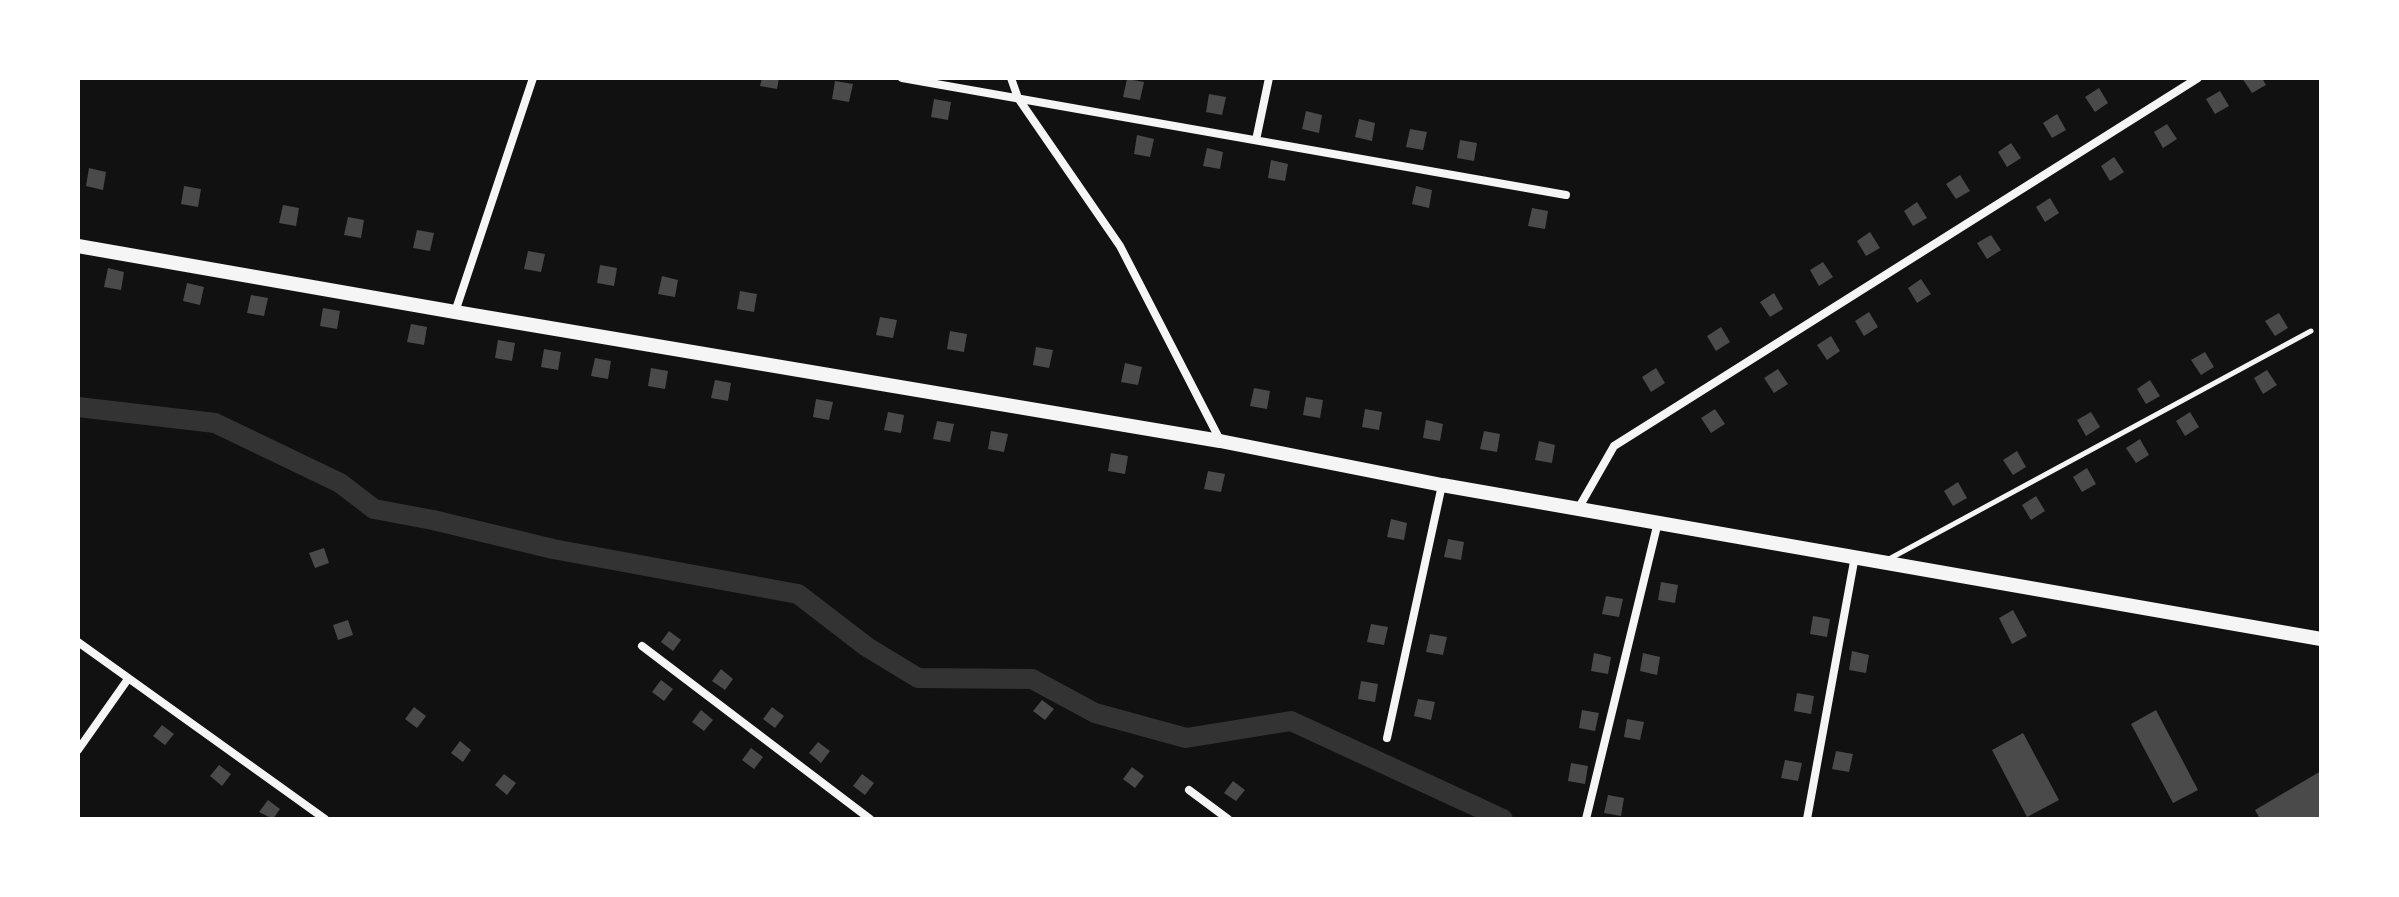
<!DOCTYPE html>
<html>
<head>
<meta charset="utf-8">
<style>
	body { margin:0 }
	#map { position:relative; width:2399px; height:897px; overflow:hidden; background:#111; font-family:"PT Sans Narrow",sans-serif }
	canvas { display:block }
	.frame { position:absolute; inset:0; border:80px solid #fff; pointer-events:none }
</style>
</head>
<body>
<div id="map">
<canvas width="2399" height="897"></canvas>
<div class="frame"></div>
</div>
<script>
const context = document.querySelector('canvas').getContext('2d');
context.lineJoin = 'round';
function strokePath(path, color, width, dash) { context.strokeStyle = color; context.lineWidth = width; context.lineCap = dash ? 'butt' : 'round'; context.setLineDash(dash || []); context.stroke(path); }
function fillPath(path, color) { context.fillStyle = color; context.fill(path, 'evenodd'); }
strokePath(new Path2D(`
	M78,407L215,423L340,483L374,509L433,520L553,549L798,594L867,647L918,678L1032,679L1095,713L1186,738L1291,721L1503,819`), '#333', 20);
fillPath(new Path2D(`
	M762,78H779L777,89L760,86Z
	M2242,78H2262L2266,85L2252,93Z
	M1127,79L1144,82L1140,100L1123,97Z
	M835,81L853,84L849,102L832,99Z
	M2099,88L2108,103L2095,112L2085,97Z
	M2220,91L2229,106L2215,114L2206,99Z
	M1209,94L1226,97L1222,115L1206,112Z
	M934,99L951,102L948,120L931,117Z
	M1306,111L1322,115L1319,133L1302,129Z
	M2057,114L2066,130L2052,138L2043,123Z
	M1359,119L1375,123L1372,141L1355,137Z
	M2167,124L2177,139L2163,148L2154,132Z
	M1410,129L1427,132L1423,150L1406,147Z
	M1137,135L1154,139L1150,157L1134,154Z
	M1460,140L1477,143L1474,161L1457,158Z
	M2011,143L2021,158L2007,167L1998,152Z
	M1207,148L1223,152L1220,169L1203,166Z
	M2114,157L2124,172L2110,181L2101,166Z
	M1271,160L1288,164L1285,181L1268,178Z
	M89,168L106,172L103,190L86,186Z
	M1960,175L1970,191L1956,199L1946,184Z
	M184,186L201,189L198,207L181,204Z
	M1416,186L1432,190L1429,208L1412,204Z
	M2050,198L2059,213L2045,222L2036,207Z
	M1917,202L1927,218L1913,226L1904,211Z
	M283,205L299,208L296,226L279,223Z
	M1532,208L1548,211L1545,229L1528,226Z
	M348,217L364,220L361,238L344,235Z
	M417,230L434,233L430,251L413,248Z
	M1870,232L1880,248L1866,256L1857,241Z
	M1991,235L2001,250L1987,259L1977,243Z
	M528,251L545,254L541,272L524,269Z
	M1823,262L1833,277L1819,286L1810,270Z
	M600,265L617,268L614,286L597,283Z
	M108,268L124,272L121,290L104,287Z
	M662,276L678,280L675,297L658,294Z
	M1921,279L1931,294L1917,303L1908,288Z
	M187,283L204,287L200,305L183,301Z
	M740,291L757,294L754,312L737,309Z
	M1774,293L1783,309L1770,317L1760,302Z
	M251,295L268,298L264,316L247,313Z
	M323,308L340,311L337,329L320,326Z
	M1869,312L1878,327L1864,336L1855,321Z
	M2279,313L2288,328L2275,336L2265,321Z
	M880,317L897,320L893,338L876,335Z
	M411,324L427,327L424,345L407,342Z
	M1721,327L1730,342L1716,351L1707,336Z
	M950,331L967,334L964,352L947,349Z
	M1831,336L1840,351L1827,360L1817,345Z
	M498,340L515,343L512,361L495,358Z
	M1036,347L1053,350L1049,368L1033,365Z
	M544,349L561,352L558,370L541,367Z
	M2205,352L2214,367L2201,375L2191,360Z
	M595,358L611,361L608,379L591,376Z
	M1125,363L1142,367L1138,385L1121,382Z
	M651,368L668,371L665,389L648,386Z
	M1656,368L1665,383L1651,392L1642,377Z
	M1778,369L1788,384L1774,393L1764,378Z
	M2267,370L2277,385L2263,394L2254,378Z
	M715,380L731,383L728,401L711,398Z
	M2150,380L2160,396L2146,404L2137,389Z
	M1254,388L1270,391L1267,409L1250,406Z
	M1306,397L1323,400L1320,418L1303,415Z
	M816,399L833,402L829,420L813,417Z
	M1365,409L1382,412L1379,430L1362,427Z
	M1715,409L1725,424L1711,433L1701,418Z
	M888,412L904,415L901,433L884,430Z
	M2091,412L2100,427L2086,436L2077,420Z
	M2190,412L2199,427L2185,436L2176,421Z
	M1426,420L1443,424L1440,441L1423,438Z
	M937,421L954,424L950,442L933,439Z
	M991,431L1008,434L1004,452L988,449Z
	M1484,431L1500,434L1497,452L1480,449Z
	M2140,439L2149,455L2136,463L2126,448Z
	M1539,441L1555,445L1552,463L1535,460Z
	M2017,451L2026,467L2013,475L2003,460Z
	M1111,453L1128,456L1125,474L1108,471Z
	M2087,468L2096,484L2082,492L2073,477Z
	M1208,471L1225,474L1221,492L1204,489Z
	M1958,482L1967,498L1953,506L1944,491Z
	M2036,496L2045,511L2031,520L2022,505Z
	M1391,519L1407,523L1404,540L1387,537Z
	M1448,539L1464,542L1461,560L1444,557Z
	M324,548L329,563L315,568L309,553Z
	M1661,582L1678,585L1675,603L1658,600Z
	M1606,596L1623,599L1619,617L1602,614Z
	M2013,610L2027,636L2012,644L1999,618Z
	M1813,616L1830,619L1827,637L1810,634Z
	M348,620L353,635L338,640L333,625Z
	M1371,624L1388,627L1384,645L1367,642Z
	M669,631L681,640L673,651L661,642Z
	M1430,634L1447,637L1443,655L1426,652Z
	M1852,651L1869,655L1866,673L1849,670Z
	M1594,653L1611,657L1608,674L1591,671Z
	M1643,653L1660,657L1657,675L1640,671Z
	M721,669L733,679L725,690L712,681Z
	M661,680L673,689L664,701L652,692Z
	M1361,681L1378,684L1375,702L1358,699Z
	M1797,693L1814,696L1811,714L1794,711Z
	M1418,699L1435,702L1431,720L1414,716Z
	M1042,700L1054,709L1045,720L1033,711Z
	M414,707L426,716L417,728L405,719Z
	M772,707L784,716L775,728L763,719Z
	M701,710L713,720L704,731L692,722Z
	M1582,710L1599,713L1595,731L1579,728Z
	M2156,710L2198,790L2173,803L2131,724Z
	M1627,719L1644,722L1640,740L1624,737Z
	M162,725L174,734L165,745L153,736Z
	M2023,733L2059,800L2027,817L1992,750Z
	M460,741L471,750L463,762L451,753Z
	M818,742L830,751L821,763L809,753Z
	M751,748L763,757L754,769L742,760Z
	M1836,751L1853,754L1849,772L1832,769Z
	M1785,760L1802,763L1798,781L1781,778Z
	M1571,763L1588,766L1585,784L1568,781Z
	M219,765L231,774L222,786L210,776Z
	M1132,767L1144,776L1135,788L1123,779Z
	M2321,771V819H2260L2255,810Z
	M504,774L516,783L507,795L495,785Z
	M862,774L874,783L865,795L853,786Z
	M1233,781L1245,790L1236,801L1224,793Z
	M1608,795L1624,798L1621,816L1604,813Z
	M268,800L280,809L273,819L259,812Z`), '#4a4a4a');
strokePath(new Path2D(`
	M1889,559L2311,331`), '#f5f5f5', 5);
strokePath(new Path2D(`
	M902,78L1566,195
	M1011,78L1018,98L1120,246L1220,440
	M1256,140L1269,78
	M455,312L533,78
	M1578,509L1614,446L2198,78
	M78,642L325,819
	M642,646L870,819
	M1387,738L1442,485
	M78,750L128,679
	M1189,790L1228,819
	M1586,819L1658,522
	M1807,819L1855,556`), '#f5f5f5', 8);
strokePath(new Path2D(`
	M78,246L455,312L1220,441L1442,485L2321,639`), '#f5f5f5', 14);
</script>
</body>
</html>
